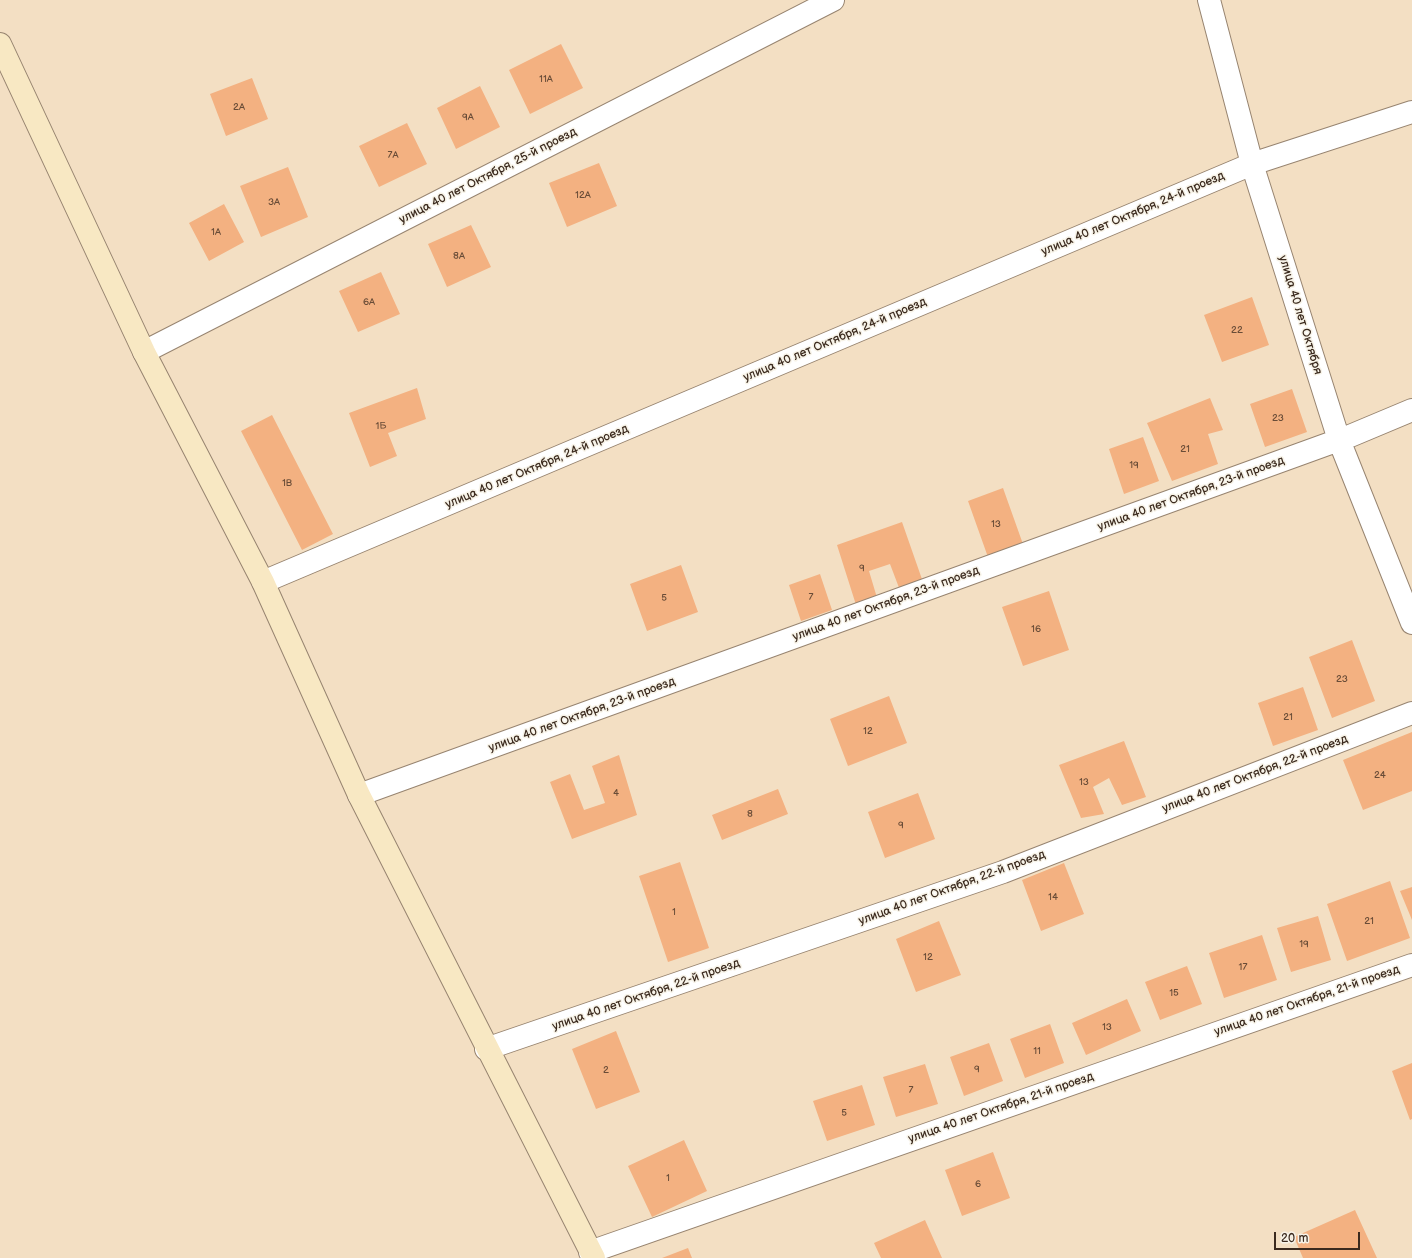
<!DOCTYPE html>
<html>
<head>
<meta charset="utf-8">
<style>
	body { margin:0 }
	#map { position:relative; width:1412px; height:1258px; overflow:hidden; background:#f3dfc3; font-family:"Balsamiq Sans",sans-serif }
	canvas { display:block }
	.scale { position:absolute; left:1274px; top:1232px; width:86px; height:18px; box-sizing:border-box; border:2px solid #3b2a1e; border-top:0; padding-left:5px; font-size:12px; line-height:14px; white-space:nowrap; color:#3b2a1e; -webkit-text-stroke:3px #f7f3e8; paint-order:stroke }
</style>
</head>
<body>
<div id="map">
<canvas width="1412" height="1258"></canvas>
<div class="scale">20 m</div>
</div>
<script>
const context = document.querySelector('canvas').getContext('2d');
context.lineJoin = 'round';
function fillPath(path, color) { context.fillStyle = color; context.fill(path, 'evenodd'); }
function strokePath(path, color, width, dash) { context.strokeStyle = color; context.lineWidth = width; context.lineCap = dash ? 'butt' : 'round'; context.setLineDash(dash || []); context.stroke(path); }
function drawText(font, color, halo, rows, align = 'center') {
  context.font = font + ' "Balsamiq Sans",sans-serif'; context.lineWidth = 3; context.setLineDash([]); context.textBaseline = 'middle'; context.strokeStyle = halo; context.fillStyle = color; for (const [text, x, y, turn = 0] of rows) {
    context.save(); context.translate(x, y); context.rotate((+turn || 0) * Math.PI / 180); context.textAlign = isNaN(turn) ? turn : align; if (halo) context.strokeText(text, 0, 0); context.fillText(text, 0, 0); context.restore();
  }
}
fillPath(new Path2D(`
	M561,44L583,88L530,114L509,70Z
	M252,78L268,119L226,136L210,94Z
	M480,86L500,127L456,149L437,108Z
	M407,123L427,164L379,187L359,146Z
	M599,163L617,206L567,227L549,183Z
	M288,167L308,217L261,237L240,186Z
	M224,204L244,242L209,261L189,223Z
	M471,225L491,267L447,287L428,244Z
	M381,272L400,314L358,332L339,291Z
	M1252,297L1269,345L1222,362L1204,315Z
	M417,388L426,419L388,433L397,456L370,467L349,413Z
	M1292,389L1307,432L1265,447L1250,404Z
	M1210,398L1223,430L1208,434L1218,464L1172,481L1147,423Z
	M272,415L333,534L302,550L241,431Z
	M1143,437L1159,481L1124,494L1109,449Z
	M1003,488L1024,547L989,560L968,501Z
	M902,522L924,585L901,593L890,564L869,571L878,601L857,608L837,545Z
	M681,565L698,612L647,631L630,584Z
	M820,574L832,610L801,621L789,585Z
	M1049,591L1069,650L1023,666L1002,607Z
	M1352,640L1375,701L1332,718L1309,657Z
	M1303,687L1318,730L1273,746L1258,703Z
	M889,696L907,743L848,766L830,719Z
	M1412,732V791L1363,810L1343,760Z
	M1124,741L1146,797L1122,805L1109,778L1093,787L1104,814L1081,818L1059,765Z
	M619,755L637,815L572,839L550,782L570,774L584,810L605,803L592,766Z
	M778,789L788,814L722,840L712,815Z
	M918,793L935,839L885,858L868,812Z
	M680,862L709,948L668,962L639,876Z
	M1064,863L1084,914L1041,931L1022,880Z
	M1390,881L1410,938L1347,961L1327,904Z
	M1412,887V920L1400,891Z
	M1318,916L1331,960L1291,972L1277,928Z
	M939,921L961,975L916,992L896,939Z
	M1262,935L1277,980L1224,998L1209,953Z
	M1187,966L1202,1004L1160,1020L1145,982Z
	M1127,999L1141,1031L1086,1055L1072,1023Z
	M1050,1024L1064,1063L1025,1078L1010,1039Z
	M616,1031L640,1092L596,1109L572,1049Z
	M989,1043L1003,1081L964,1096L950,1057Z
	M1412,1063V1119L1410,1120L1392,1071Z
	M925,1064L938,1104L896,1117L883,1077Z
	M862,1085L875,1125L827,1141L813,1101Z
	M684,1140L707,1191L652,1217L628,1166Z
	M993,1152L1010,1198L962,1216L945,1170Z
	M1355,1210L1377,1258H1303L1294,1237Z
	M925,1220L942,1258H881L874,1243Z
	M688,1248L692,1258H662Z`), '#f3b181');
const street = new Path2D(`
	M1209,0L1252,164L1339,440L1412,623
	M144,352L833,0
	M263,582L1252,164L1412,112
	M359,795L1350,436L1412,410
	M486,1049L1003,872L1412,713
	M590,1252L1412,965`);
const secondary = new Path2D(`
	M0,44L144,352L263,582L359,795L594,1258`);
strokePath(street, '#978470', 24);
strokePath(secondary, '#978470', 24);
strokePath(street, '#fff', 22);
strokePath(secondary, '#f8e8c3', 22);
drawText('10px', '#694c37', null, [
	["11А",546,79],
	["2А",239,107],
	["9А",468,117],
	["7А",393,155],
	["12А",583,195],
	["3А",274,202],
	["1А",216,232],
	["8А",459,256],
	["6А",369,302],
	["22",1237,330],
	["23",1278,418],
	["1Б",381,426],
	["21",1185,449],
	["19",1134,465],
	["1В",287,483],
	["13",996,524],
	["9",862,568],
	["7",811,597],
	["5",664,598],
	["16",1036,629],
	["23",1342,679],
	["21",1288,717],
	["12",868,731],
	["24",1380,775],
	["13",1084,782],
	["4",616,793],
	["8",750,814],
	["9",901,825],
	["14",1053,897],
	["1",674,912],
	["21",1369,921],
	["19",1304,944],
	["12",928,957],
	["17",1243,967],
	["15",1174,993],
	["13",1107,1027],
	["11",1037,1051],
	["9",977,1069],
	["2",606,1070],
	["7",911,1090],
	["5",844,1113],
	["1",668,1178],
	["6",978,1184]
]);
drawText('12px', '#3b2a1e', '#f7f3e8', [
	["улица 40 лет Октября, 25-й проезд",488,176,-27],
	["улица 40 лет Октября, 24-й проезд",1133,214,-23],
	["улица 40 лет Октября",1300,315,73],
	["улица 40 лет Октября, 24-й проезд",835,340,-23],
	["улица 40 лет Октября, 24-й проезд",537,467,-23],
	["улица 40 лет Октября, 23-й проезд",1191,494,-20],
	["улица 40 лет Октября, 23-й проезд",886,604,-20],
	["улица 40 лет Октября, 23-й проезд",582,715,-20],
	["улица 40 лет Октября, 22-й проезд",1255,774,-21],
	["улица 40 лет Октября, 22-й проезд",952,888,-20],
	["улица 40 лет Октября, 22-й проезд",646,995,-19],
	["улица 40 лет Октября, 21-й проезд",1307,1001,-19],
	["улица 40 лет Октября, 21-й проезд",1001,1108,-19]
]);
</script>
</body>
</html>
